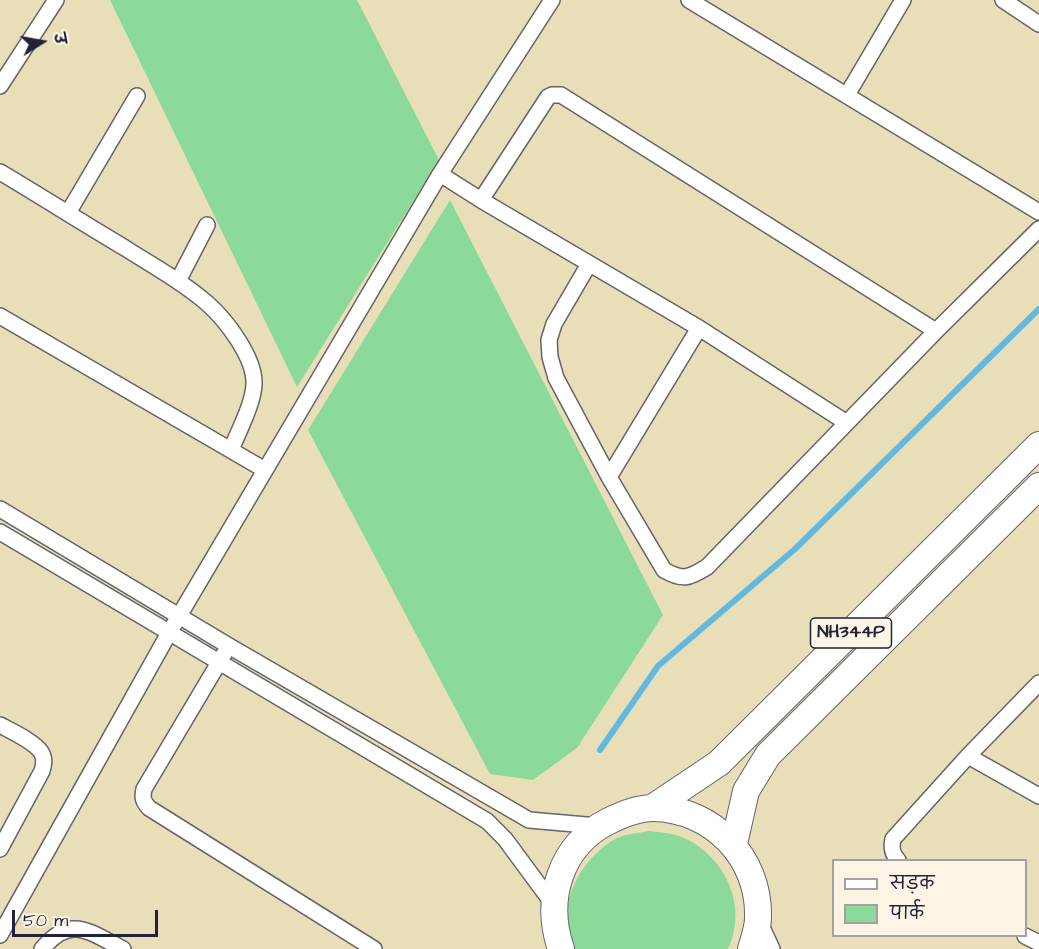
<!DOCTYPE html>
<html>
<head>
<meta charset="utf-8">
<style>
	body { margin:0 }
	#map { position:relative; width:1039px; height:949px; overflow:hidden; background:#e8dfb9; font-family:"Architects Daughter","Playpen Sans Deva",sans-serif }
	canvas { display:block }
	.legend { position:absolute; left:832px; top:859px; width:195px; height:78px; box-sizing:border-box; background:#fcf5e5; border:2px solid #a5a1a1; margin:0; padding:8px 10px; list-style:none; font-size:18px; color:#22223b }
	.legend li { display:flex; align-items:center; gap:12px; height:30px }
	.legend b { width:30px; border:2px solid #a5a1a1 }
	.north { position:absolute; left:12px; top:12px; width:60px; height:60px; -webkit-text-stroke:4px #fcf5e5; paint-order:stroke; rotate:79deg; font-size:16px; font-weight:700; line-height:24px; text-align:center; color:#22223b }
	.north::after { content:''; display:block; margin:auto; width:21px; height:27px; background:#22223b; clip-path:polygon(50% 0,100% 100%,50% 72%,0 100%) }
	.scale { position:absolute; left:12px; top:910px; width:146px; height:27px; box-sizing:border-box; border:3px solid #22223b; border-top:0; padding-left:8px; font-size:18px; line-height:21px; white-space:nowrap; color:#22223b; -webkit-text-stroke:4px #fcf5e5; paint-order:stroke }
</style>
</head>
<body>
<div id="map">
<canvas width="1039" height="949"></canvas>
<ul class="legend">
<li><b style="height:8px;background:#fff"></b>सड़क</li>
<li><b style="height:16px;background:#8cda99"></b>पार्क</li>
</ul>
<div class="north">उ</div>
<div class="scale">50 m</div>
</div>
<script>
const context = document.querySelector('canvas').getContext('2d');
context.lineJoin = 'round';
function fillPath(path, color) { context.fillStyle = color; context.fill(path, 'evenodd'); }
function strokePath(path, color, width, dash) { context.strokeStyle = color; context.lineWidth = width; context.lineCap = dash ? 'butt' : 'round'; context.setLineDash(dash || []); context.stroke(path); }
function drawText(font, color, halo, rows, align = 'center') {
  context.font = font + ' "Architects Daughter",sans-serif'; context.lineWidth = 6; context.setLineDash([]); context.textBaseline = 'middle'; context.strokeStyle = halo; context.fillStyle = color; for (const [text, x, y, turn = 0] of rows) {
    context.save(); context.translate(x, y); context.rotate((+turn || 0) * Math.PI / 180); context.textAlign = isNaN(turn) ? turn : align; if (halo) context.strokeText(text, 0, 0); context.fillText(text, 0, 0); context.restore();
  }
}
fillPath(new Path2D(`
	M110,0H357L439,160L297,387Z
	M450,200L663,615L577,748L533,780L490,774L308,430Z
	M649,831C659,832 672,833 682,837C724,855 749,905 728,949H575C553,908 580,858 617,838C626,834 639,833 649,831Z`), '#8cda99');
strokePath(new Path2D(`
	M600,750L658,666L795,549L1039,309`), '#62b8de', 6);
const minor = new Path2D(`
	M689,0L1039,212
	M1003,0L1039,24
	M0,86L56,0
	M847,95L903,0
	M0,172C42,197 83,223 125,248C153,266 183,282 208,304C227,321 253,356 254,381C255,401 238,432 231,450
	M440,174L481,200L699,328L847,423
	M481,200L548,97L552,95H561L936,331
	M68,213L137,96
	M589,264L554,324L549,340L550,357L556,378L609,477L664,570C683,581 689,578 707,567L936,331L1039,229
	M178,281L207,225
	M0,316L265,470
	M609,477L699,328
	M0,509L229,646L529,820L598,826
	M0,532L487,821L505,839L553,904
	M224,654L144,789C142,798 143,801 149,808L374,949
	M0,725C11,731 35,742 41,752C45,758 44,765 42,771L0,849
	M968,756L1039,796
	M898,860C892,854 891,848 893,839L968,756L1039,683
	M760,923L772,949
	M0,935L169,633L440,174L552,0
	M1025,936L1039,943
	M42,949C71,914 89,932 123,949`);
const trunk = new Path2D(`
	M652,808L719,763L1039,445
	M734,844L746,791L768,755L1039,486
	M561,949C544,899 560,845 609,821C623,814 638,808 653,808C713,809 760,858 758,918C758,928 754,939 751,949`);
strokePath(minor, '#676467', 18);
strokePath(trunk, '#676467', 28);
strokePath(minor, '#fff', 15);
strokePath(trunk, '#fff', 26);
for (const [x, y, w] of [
	[851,633,81]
]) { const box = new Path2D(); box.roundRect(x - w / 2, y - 15, w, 30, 4.5); context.fillStyle = '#fcf5e5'; context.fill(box); strokePath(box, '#22223b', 1.5); }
drawText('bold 18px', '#22223b', null, [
	["NH344P",851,633]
]);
</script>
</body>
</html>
